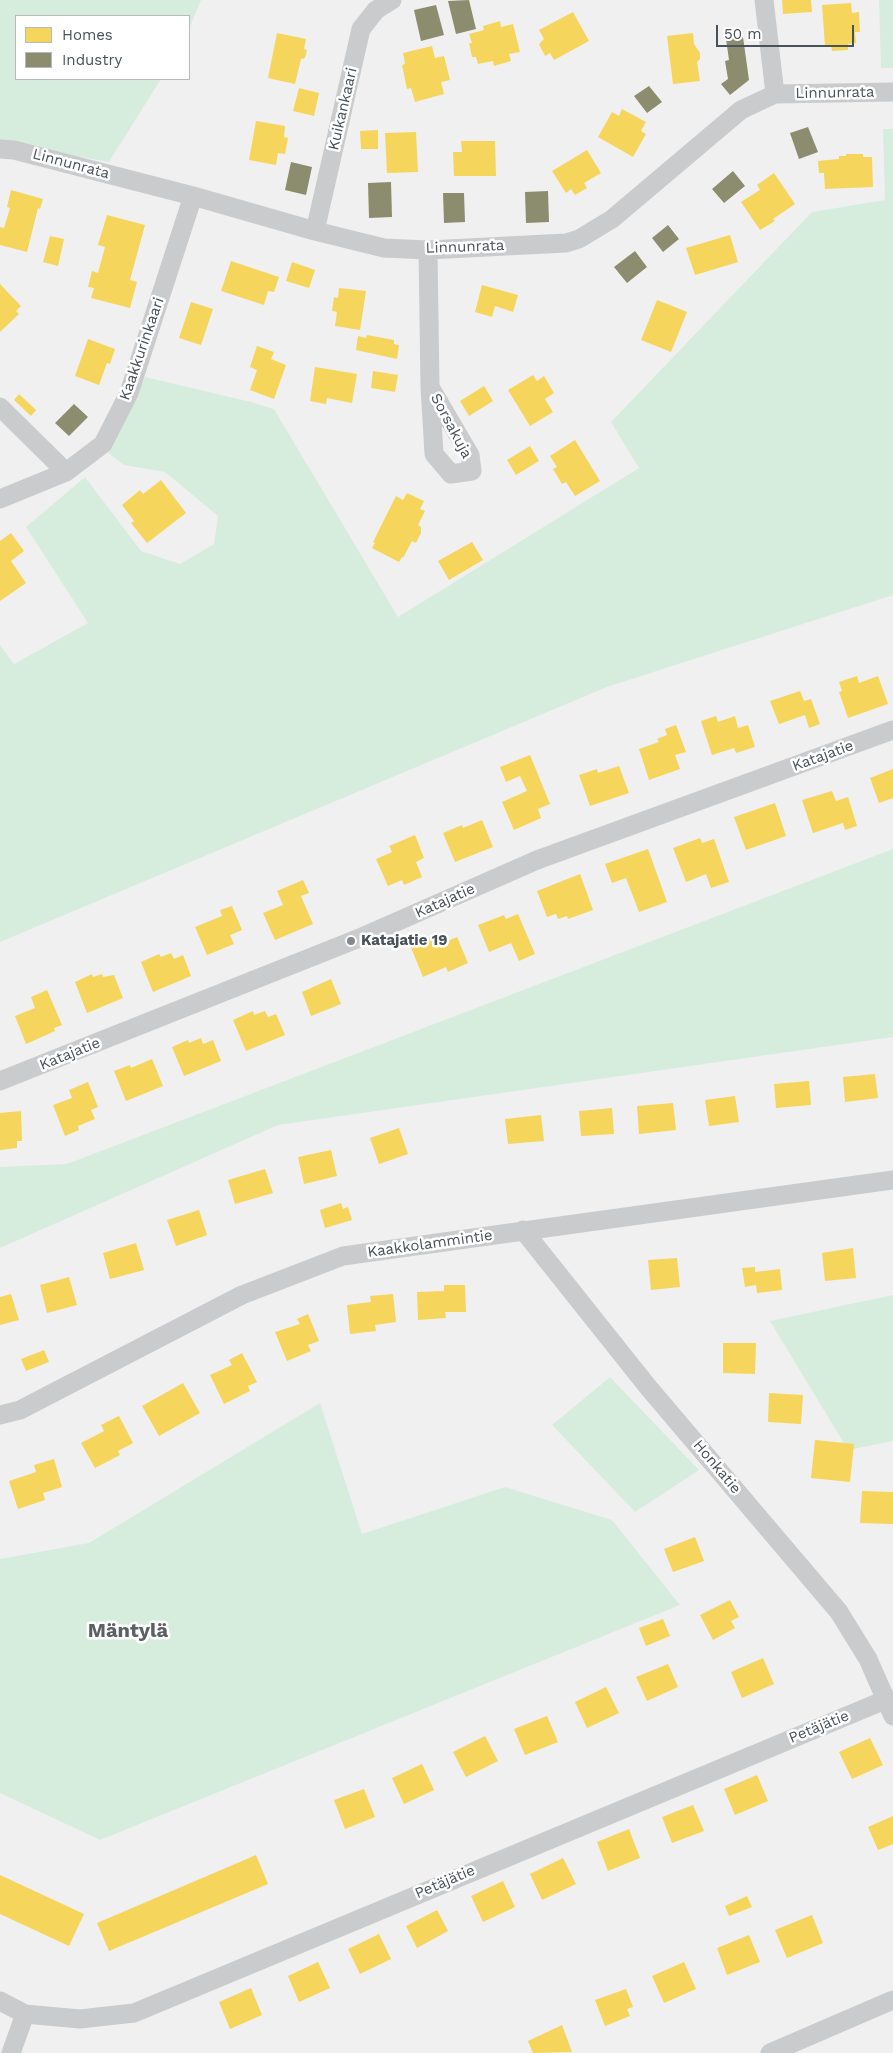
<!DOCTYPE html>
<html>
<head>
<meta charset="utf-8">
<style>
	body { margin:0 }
	#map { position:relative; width:893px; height:2053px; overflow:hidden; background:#f0f0f0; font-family:"Work Sans",sans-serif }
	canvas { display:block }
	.legend { position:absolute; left:15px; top:15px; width:175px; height:65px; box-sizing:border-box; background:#fff; border:1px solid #b6babd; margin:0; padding:6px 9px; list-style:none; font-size:15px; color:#48525a }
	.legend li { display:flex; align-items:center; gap:10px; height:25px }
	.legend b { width:25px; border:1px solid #b6babd }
	.scale { position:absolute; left:716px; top:25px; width:138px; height:22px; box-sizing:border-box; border:2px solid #48525a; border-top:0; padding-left:6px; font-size:15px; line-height:18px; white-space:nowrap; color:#48525a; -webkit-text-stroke:4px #fff; paint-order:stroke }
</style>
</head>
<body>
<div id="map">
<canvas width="893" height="2053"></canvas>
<ul class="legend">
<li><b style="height:14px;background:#f6d55c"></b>Homes</li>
<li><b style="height:14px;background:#8c8c6e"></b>Industry</li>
</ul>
<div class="scale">50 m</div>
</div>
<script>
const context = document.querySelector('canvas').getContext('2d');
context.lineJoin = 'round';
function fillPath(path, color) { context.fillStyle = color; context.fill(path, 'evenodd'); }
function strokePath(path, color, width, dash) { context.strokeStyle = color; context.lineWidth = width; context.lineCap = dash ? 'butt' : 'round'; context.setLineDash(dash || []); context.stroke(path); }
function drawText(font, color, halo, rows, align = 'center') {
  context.font = font + ' "Work Sans",sans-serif'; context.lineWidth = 5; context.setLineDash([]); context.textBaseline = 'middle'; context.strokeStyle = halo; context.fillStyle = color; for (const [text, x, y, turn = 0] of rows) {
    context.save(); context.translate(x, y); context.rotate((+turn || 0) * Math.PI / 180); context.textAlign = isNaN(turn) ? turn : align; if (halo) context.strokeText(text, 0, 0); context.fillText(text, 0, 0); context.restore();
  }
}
fillPath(new Path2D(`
	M0,0H201L189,29V16H16V79H161L109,162L0,143Z
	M879,0H893V68H881Z
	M883,129H893V595L607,687L0,942V645L14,664L88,623L26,527L85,477L141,551L180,564L214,544L218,516L165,472L124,465L108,453L145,377L251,402L274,409L398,617L639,468L611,422L812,212L885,200Z
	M893,849V1037L278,1125L0,1248V1167L67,1164Z
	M893,1295V1441L848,1450L770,1321Z
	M610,1377L699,1470L635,1512L552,1425Z
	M320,1403L362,1534L505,1487L612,1520L680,1605L100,1840L0,1793V1559L89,1543Z`), '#d6edde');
fillPath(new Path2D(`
	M782,0H811L812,12L783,14Z
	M851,3L852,13L859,12L860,32H855L856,43L848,44V50L832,51L831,45L825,46L822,5Z
	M573,12L589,41L554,60L550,53L545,56L539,44L544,39L539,30Z
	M500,21L501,27L513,24L520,52L509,54L511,61L494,66L493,61L478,64L476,57H472L469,43H472L469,34L484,30L483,26Z
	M277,33L306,39L304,49L307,50L305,58L301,59L295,84L268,78Z
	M693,33L694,44L700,53V59L697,62L700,81L673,84L667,36Z
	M432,46L435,58L444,56L450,80L441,82L444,94L415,102L411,88L407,89L402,65L405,64L403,53Z
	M299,88L319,93L314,116L293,111Z
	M622,109L646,122L641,131L646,134L633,157L598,137L612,112L619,116Z
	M256,121L285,126L284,137L288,138L285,154L278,153L276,165L249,160Z
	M378,130V149H361L360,131Z
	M416,132L418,172L387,173L385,133Z
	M461,141H495L496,176H454L453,152H462Z
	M587,150L601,173L584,183L587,188L575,195L571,189L566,193L552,171Z
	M846,154H863V157H872L873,187L825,189L824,173H819L818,161L839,159V156H846Z
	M774,173L795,204L773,219L775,221L760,230L741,202L760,190L757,185Z
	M11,190L43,199L40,209L38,208L27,252L0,245V227L4,228L10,208L7,207Z
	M107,215L145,225L130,280L137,282L130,308L91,298L94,288L88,287L92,271L98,273L105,247L98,245Z
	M730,235L738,262L695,275L686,248Z
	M50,236L64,239L58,266L43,262Z
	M231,261L279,277L274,292L268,291L264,305L221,291Z
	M292,262L315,270L309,288L286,281Z
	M0,284L21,306L16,311L19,314L0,332Z
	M482,285L518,295L513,312L495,306L492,317L475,312Z
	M339,288L366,291L360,330L335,326L337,312L332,311L334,297L338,298Z
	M657,300L687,312L671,352L641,340Z
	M191,302L213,309L201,345L179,338Z
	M367,335L394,340V344L399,345L397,359L356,350L358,336L366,338Z
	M88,339L115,349L110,364L107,363L99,385L75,376Z
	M257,346L274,352L271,359L286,365L274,399L250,390L257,370L250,367Z
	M315,367L357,374L352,403L327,398L326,404L310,401Z
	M373,371L398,375L395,392L371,388Z
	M533,375L537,381L544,376L554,393L545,399L553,412L530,426L508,390Z
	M484,386L493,401L469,416L460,401Z
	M19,394L36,410L31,416L14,400Z
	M575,440L600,481L575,496L566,482L562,484L553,469L557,467L550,456Z
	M530,446L539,461L516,475L507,460Z
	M161,480L186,513L147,543L131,523L134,521L122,505L140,490L143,494Z
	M407,493L424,501L420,509L425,511L418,525L421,527V533L416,543L412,541L403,558L402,557L399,562L372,548L375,543L373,542L396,496L403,500Z
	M11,533L24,551L11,561L26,583L0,601V541Z
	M472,542L483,560L449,580L438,561Z
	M857,676L859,683L878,676L888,704L848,718L839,692L842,691L839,682Z
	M800,691L804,701L811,699L820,724L809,728L805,715L779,724L770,701Z
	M716,716L718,722L735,716L738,728L748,725L755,747L736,753L734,748L712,755L701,721Z
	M676,725L686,752L675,755L680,769L649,780L639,749L659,742L657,739L667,735L665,729Z
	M530,755L550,804L538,809L541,818L514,830L502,802L527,791L520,776L506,782L500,767Z
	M619,766L629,793L590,806L579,775L597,769L598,773Z
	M893,769V798L879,803L870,778Z
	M832,791L836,801L848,797L857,826L845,830L843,823L813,833L802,800Z
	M775,803L786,836L746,850L734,817Z
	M482,820L493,847L455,862L443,833L462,825L463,828Z
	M415,835L424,858L416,862L422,877L404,885L402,880L388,886L376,859L392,852L389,846Z
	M700,838L702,843L714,839L729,882L711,888L706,874L686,882L673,848Z
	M648,849L667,902L639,912L626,878L612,883L605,864Z
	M580,874L593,910L568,919L567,916L558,919L556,914L547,917L537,891Z
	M303,880L309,893L301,896L313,924L275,940L263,913L283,905L277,891Z
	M232,906L242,930L230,935L234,944L207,955L195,927L222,916L220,910Z
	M518,914L535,954L519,961L511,943L489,952L478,925L504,915L506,919Z
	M437,934L438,936L442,935L445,942L457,937L468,963L448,972L446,967L423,977L410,945Z
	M171,953L174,959L183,955L191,976L153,992L141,962L159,954L161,957Z
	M92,974L93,977L102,974L103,977L114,975L123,998L87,1013L75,982Z
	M331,979L341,1004L311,1016L302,992Z
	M47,990L62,1025L54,1028L55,1031L26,1044L15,1016L35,1008L31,997Z
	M253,1011L254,1015L265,1011L268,1017L276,1014L285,1035L246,1051L233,1020Z
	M201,1038L203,1044L213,1040L221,1061L184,1076L172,1047L188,1040L189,1043Z
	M152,1059L163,1086L126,1101L114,1071L130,1065L131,1068Z
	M875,1074L878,1098L845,1102L843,1077Z
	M809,1081L811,1105L776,1108L774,1084Z
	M88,1082L98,1107L91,1110L95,1119L78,1126L79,1130L65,1136L53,1105L72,1098L69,1090Z
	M735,1096L739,1122L709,1126L705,1100Z
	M673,1103L676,1130L639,1134L637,1106Z
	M612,1108L614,1134L581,1136L579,1111Z
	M21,1111L22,1141H17V1148L0,1150V1113Z
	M541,1115L544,1141L508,1144L505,1119Z
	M399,1128L408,1154L379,1164L370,1138Z
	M331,1150L337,1176L304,1184L298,1157Z
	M265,1169L273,1193L235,1204L228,1180Z
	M341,1203L343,1209L348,1207L352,1220L325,1228L320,1210Z
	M199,1210L207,1235L176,1246L167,1220Z
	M136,1243L144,1270L110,1279L103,1253Z
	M853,1248L856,1278L825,1281L822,1253Z
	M677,1258L680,1287L651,1290L648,1260Z
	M755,1267V1272L780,1269L782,1290L757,1293L756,1285L745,1287L742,1268Z
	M69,1277L77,1305L47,1313L40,1285Z
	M444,1285H465L466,1312H445L446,1318L418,1320L417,1292L444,1291Z
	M11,1294L19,1320L0,1325V1297Z
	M393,1294L396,1322L375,1325L376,1331L350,1334L347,1305L371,1302L370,1296Z
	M308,1314L319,1341L308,1345L311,1351L287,1361L275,1332L300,1324L297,1319Z
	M723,1343H756L755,1374L723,1373Z
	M44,1350L49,1362L26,1371L21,1359Z
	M242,1353L257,1382L248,1386L250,1391L224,1404L210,1375L232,1365L229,1360Z
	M183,1383L200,1413L159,1436L142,1406Z
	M769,1393L803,1395L801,1424L768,1422Z
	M119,1416L133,1443L118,1451L120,1455L95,1468L81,1443L104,1431L101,1425Z
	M815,1440L854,1444L850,1482L811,1478Z
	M54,1459L62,1487L43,1493L45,1500L18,1509L9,1481L36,1472L34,1465Z
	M862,1491L893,1492V1524L860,1523Z
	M695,1537L704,1561L673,1572L664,1549Z
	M730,1600L739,1617L731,1621L735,1628L713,1640L700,1615Z
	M663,1619L670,1636L646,1646L639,1628Z
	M763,1658L774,1684L742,1698L731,1672Z
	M668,1664L678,1687L647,1701L636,1677Z
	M606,1687L619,1713L587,1728L575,1702Z
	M547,1716L558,1742L525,1755L514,1729Z
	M485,1736L498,1761L466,1777L453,1752Z
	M870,1738L883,1765L852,1779L839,1752Z
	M422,1764L434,1790L404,1804L392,1778Z
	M757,1775L768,1801L735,1815L724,1789Z
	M364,1789L375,1817L345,1829L334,1800Z
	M693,1805L704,1831L672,1843L662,1817Z
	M893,1816V1844L878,1850L868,1827Z
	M629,1829L640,1858L608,1871L597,1842Z
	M256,1855L268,1884L109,1951L97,1923Z
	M563,1858L576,1884L542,1900L530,1874Z
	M0,1875L84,1914L69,1946L0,1914Z
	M503,1881L515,1907L483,1922L471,1896Z
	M747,1896L752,1907L729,1916L725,1906Z
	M437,1910L448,1931L417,1948L406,1926Z
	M812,1915L823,1943L787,1958L775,1930Z
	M379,1934L391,1959L360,1974L348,1949Z
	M749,1935L760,1962L727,1975L717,1948Z
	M318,1962L330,1988L299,2002L288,1976Z
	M684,1962L696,1989L664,2003L652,1976Z
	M251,1988L262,2015L230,2029L219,2002Z
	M626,1989L633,2007L627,2009L630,2016L605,2026L595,2000Z
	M562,2025L572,2052L533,2053L528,2041Z`), '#f6d55c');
fillPath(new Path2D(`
	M469,0L476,29L456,34L448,1Z
	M436,5L444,35L421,41L414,10Z
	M743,37L749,80L730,95L721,84L728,79L725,61L729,60L726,39Z
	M649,86L662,102L647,113L634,96Z
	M808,127L818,152L799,159L790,133Z
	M291,162L312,167L306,195L285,190Z
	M733,171L745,186L724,203L712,189Z
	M391,182L392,217L369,218L368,183Z
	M548,191L549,222L526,223L525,192Z
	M443,193H464L465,222L444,223Z
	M668,225L679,239L663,252L652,238Z
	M635,251L647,267L627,283L614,267Z
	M74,404L88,417L69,436L55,423Z`), '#8c8c6e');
strokePath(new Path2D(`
	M764,0L775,94
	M0,149L14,150L193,196L315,231L384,248L428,250L566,243L579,239L612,219L741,110L775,94L893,92
	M315,231L361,29L376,10L392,0
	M428,250L430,387L434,454L451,474L472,471L470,455L430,387
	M0,407L66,472
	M0,499L66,472L103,444L129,393L193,196
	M0,1081L362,937L537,860L893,730
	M523,1230L648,1387L839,1612L868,1659L893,1716
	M0,1415L20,1410L242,1295L343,1256L893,1180
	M0,2001L25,2014L80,2019L134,2013L885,1700
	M11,2053L25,2014
	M770,2053L893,2000`), '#cacbcd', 19);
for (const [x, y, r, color] of [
	[351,941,5,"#83898e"]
]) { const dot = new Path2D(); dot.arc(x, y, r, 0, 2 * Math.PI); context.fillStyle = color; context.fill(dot); strokePath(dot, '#fff', 2); }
drawText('15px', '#48525a', '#fff', [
	["Linnunrata",835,93,-1],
	["Kuikankaari",343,109,-77],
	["Linnunrata",71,164,15],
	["Linnunrata",465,247,-2],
	["Kaakkurinkaari",142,349,-71],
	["Sorsakuja",451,426,62],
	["Katajatie",823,756,-20],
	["Katajatie",445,901,-24],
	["Katajatie",70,1054,-22],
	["Kaakkolammintie",430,1244,-8],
	["Honkatie",717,1467,50],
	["Petäjätie",819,1727,-22],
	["Petäjätie",445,1882,-23]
]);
drawText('bold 15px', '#48525a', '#fff', [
	["Katajatie 19",361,941]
], 'left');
drawText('bold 20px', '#5c5f63', '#fff', [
	["Mäntylä",128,1631]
]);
</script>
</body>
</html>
